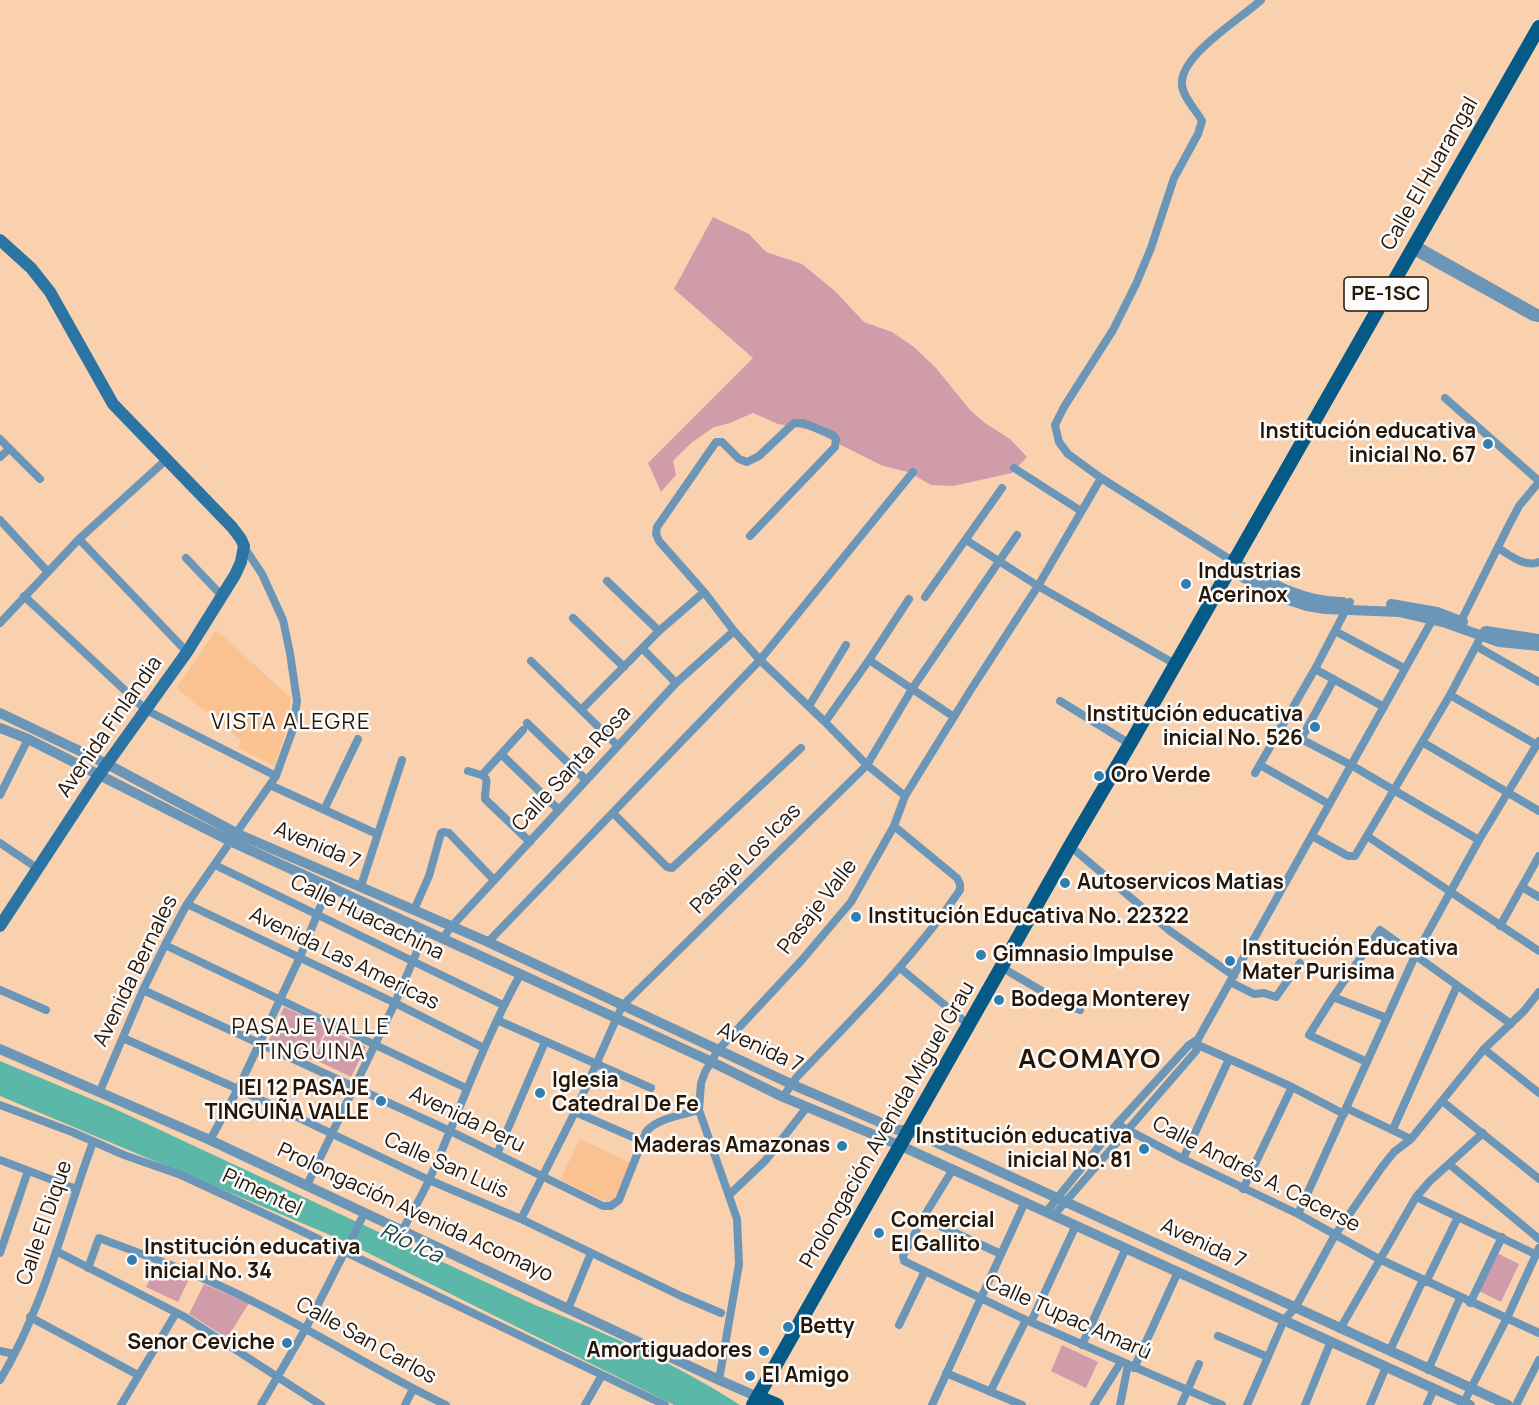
<!DOCTYPE html>
<html>
<head>
<meta charset="utf-8">
<style>
	body { margin:0 }
	canvas { display:block; background:#fad1af }
</style>
</head>
<body>
<canvas width="1539" height="1405"></canvas>
<script>
const context = document.querySelector('canvas').getContext('2d');
context.lineJoin = 'round';
function fillPath(path, color) { context.fillStyle = color; context.fill(path, 'evenodd'); }
function strokePath(path, color, width, dash) { context.strokeStyle = color; context.lineWidth = width; context.lineCap = dash ? 'butt' : 'round'; context.setLineDash(dash || []); context.stroke(path); }
function drawText(font, color, halo, rows, align = 'center') {
  context.font = font + ' Manrope,sans-serif'; context.lineWidth = 5; context.setLineDash([]); context.textBaseline = 'middle'; context.strokeStyle = halo; context.fillStyle = color; for (const [text, x, y, turn = 0] of rows) {
    context.save(); context.translate(x, y); context.rotate((+turn || 0) * Math.PI / 180); context.textAlign = isNaN(turn) ? turn : align; if (halo) context.strokeText(text, 0, 0); context.fillText(text, 0, 0); context.restore();
  }
}
fillPath(new Path2D(`
	M216,630L291,698L286,731L274,766L238,748L241,740L176,688Z
	M580,1139L631,1163L612,1204L560,1180Z`), '#fac291');
fillPath(new Path2D(`
	M713,217L749,234L766,252L802,264L836,292L864,322L892,332L914,347L936,368L970,410L985,423L1010,439L1027,457L1012,473L953,486L931,485L908,472L883,466L811,430L778,424L753,413L730,423L714,427L691,443L673,461L676,475L661,492L648,463L753,358L674,289Z
	M284,1007L327,1027L312,1060L269,1040Z
	M328,1029L366,1047L351,1077L314,1059Z
	M1497,1253L1519,1264L1501,1302L1479,1291Z
	M157,1266L188,1281L178,1302L146,1287Z
	M204,1284L249,1303L227,1338L189,1314Z
	M1062,1345L1098,1362L1086,1388L1051,1371Z`), '#d19caa');
fillPath(new Path2D(`
	M0,1061L113,1108L537,1306C606,1333 677,1364 740,1405H674L342,1240L0,1096Z`), '#5bb8a9');
strokePath(new Path2D(`
	M1415,244L1539,314
	M1412,250L1533,317L1539,318
	M1445,398L1539,481
	M0,439L40,479
	M0,457L9,449
	M1014,468L1081,511
	M0,520L47,571
	M750,536L835,447L836,439L833,435L803,423H794L759,456L747,462L739,459L722,442H716L657,527L656,534L659,541L704,592L734,631L760,660L825,722L867,765L905,796
	M79,539L187,652
	M966,540L1038,586L1175,664
	M1498,548C1510,555 1525,568 1539,562
	M186,558L222,596
	M1234,562L1101,478L1068,454L1059,442L1055,425L1064,407L1113,330L1136,284L1151,248L1174,178L1198,134L1202,121C1196,110 1182,96 1182,84C1180,55 1242,18 1261,0
	M607,581L659,631
	M24,596L146,710L276,776
	M925,597L1002,488
	M573,618L624,667
	M0,623L79,539L167,459
	M1458,627L1509,525L1519,506L1539,482
	M1335,631L1404,668
	M1476,646L1539,682
	M642,648L676,683
	M869,660L954,717
	M531,661L618,746
	M1315,669L1384,707
	M1450,695L1537,745
	M1060,701L1130,744
	M809,706L846,645
	M582,709L659,631L704,592
	M825,722L869,660L909,599
	M527,723L586,780
	M1280,728L1351,765L1479,840
	M1301,739L1334,679
	M1422,742L1539,811
	M501,754L559,810
	M1260,765L1329,804
	M468,771C494,778 485,777 485,799L530,842
	M1255,773L1315,669L1350,602
	M482,775L523,730
	M270,785L377,834
	M0,795L28,739
	M324,810L358,739
	M613,813L667,867L672,868L801,748
	M1312,836L1348,856H1355L1450,695L1484,631
	M1367,836L1539,951
	M0,843L37,868
	M1070,846L1170,931L1234,976
	M215,865L503,1005
	M361,886L402,760
	M1522,887L1539,897
	M187,904L395,1003L484,1048
	M414,910L429,876L441,833L443,832L449,833L494,880
	M1500,926L1539,856
	M443,938L451,927L676,683L734,631
	M488,942L760,660L913,472
	M165,945L466,1088
	M1001,967L1064,1004L1080,1010
	M900,968L969,1025
	M1230,982L1254,994L1264,993L1276,997L1300,963
	M0,990L46,1010
	M143,990L450,1131L603,1206H611L619,1200L646,1132C657,1118 683,1115 699,1110
	M1333,997L1387,1018
	M497,1020L651,1088
	M123,1038L238,1089L429,1180L521,1219L681,1296L721,1313
	M1198,1045L1292,1087L1344,1114
	M1484,1049L1539,1093
	M1367,1062L1309,1035L1333,997L1380,930L1511,1024
	M100,1091L143,990L165,945L187,904L276,776L293,729L297,701L290,653L283,620L262,574L244,547
	M783,1097L796,1078C854,1017 913,959 960,890V884L957,878L894,826
	M1442,1101L1539,1179
	M0,1105L72,1132L124,1155L181,1175L289,1225L665,1405
	M1346,1108L1411,1139
	M575,1112L642,1141
	M1117,1124L1183,1159L1298,1214L1379,1259L1539,1333
	M1393,1129L1457,986
	M210,1140L238,1089L300,957L329,885
	M497,1154L545,1042
	M1183,1159L1229,1059
	M0,1160L76,1189
	M1449,1164L1539,1239
	M953,1169L923,1218L903,1256L904,1261L1026,1320L1222,1405
	M307,1185L395,1003L426,930
	M1243,1189L1292,1087
	M729,1195L765,1161L807,1107
	M1416,1197L1535,1254
	M1046,1212L1117,1124L1189,1045L1198,1039
	M1298,1214L1415,956L1479,840L1539,741
	M1054,1215L1196,1051L1198,1039L1434,617
	M923,1218L1001,1254
	M521,1219L575,1112L622,1006L867,765L912,689L1017,535
	M402,1231C411,1214 422,1196 430,1178C460,1110 484,1040 520,975
	M56,1251L185,1317L321,1405
	M0,1253L28,1171
	M88,1268L99,1238C152,1258 206,1277 256,1303C321,1335 382,1374 446,1405
	M1426,1282L1458,1217
	M1470,1303L1502,1237
	M568,1309L591,1253
	M30,1317L138,1375
	M1031,1322L1076,1225
	M899,1325L925,1271
	M1340,1329L1416,1197L1430,1181L1483,1133
	M1218,1336L1268,1357
	M1082,1345L1126,1248
	M1390,1350L1423,1280
	M0,1351L14,1354
	M1134,1368L1178,1272
	M1428,1370L1460,1298
	M946,1373L1022,1405
	M0,1380C44,1307 64,1221 93,1142
	M719,1380L739,1264L737,1219L699,1110L701,1083L705,1072L718,1050L801,961L851,902L894,826L905,796L970,691L1038,586L1101,478
	M990,1392L1026,1320
	M1464,1402L1507,1318L1539,1248
	M121,1405L176,1313
	M261,1405L306,1328L364,1214
	M405,1405L413,1389
	M585,1405L602,1375
	M932,1405L1025,1202
	M1094,1405L1121,1362
	M1120,1405L1128,1365
	M1181,1405L1199,1364
	M1247,1405L1284,1320L1295,1308L1335,1235L1382,1167L1394,1152L1411,1139L1484,1049L1524,1011L1539,992
	M1305,1405L1331,1341
	M1370,1405L1386,1367
	M1427,1405L1434,1389
	M1516,1405L1539,1360`), '#6b96b7', 8);
strokePath(new Path2D(`
	M1234,562C1268,581 1302,603 1343,602
	M1229,570L1285,599L1307,606L1325,609L1399,612L1446,623L1499,642L1539,646
	M1391,604L1437,612L1463,622
	M1486,631L1539,639
	M0,713L107,764L238,834L488,942L791,1084L898,1130H909L1508,1405
	M0,728L28,739L232,842L710,1061L783,1097L901,1146L1470,1405
	M0,1049L210,1140L719,1380L758,1397`), '#6b96b7', 10);
strokePath(new Path2D(`
	M0,240L31,268L50,292L113,404L232,527L241,539L244,546L241,562L235,575L187,652L99,775L0,926`), '#2c74a4', 12);
strokePath(new Path2D(`
	M758,1397L777,1405
	M753,1405L1070,846L1130,744L1539,27`), '#065a88', 14);
for (const [x, y, r, color] of [
	[1488,444,6,"#327eb1"],
	[1186,584,6,"#327eb1"],
	[1315,727,6,"#327eb1"],
	[1099,776,6,"#327eb1"],
	[1065,883,6,"#327eb1"],
	[856,917,6,"#327eb1"],
	[981,955,6,"#327eb1"],
	[1230,961,6,"#327eb1"],
	[999,1000,6,"#327eb1"],
	[540,1093,6,"#327eb1"],
	[381,1101,6,"#327eb1"],
	[842,1146,6,"#327eb1"],
	[1144,1149,6,"#327eb1"],
	[879,1233,6,"#327eb1"],
	[132,1260,6,"#327eb1"],
	[788,1327,6,"#327eb1"],
	[287,1343,6,"#327eb1"],
	[764,1351,6,"#327eb1"],
	[750,1376,6,"#327eb1"]
]) { const dot = new Path2D(); dot.arc(x, y, r, 0, 2 * Math.PI); context.fillStyle = color; context.fill(dot); strokePath(dot, '#fbfbfb', 2); }
for (const [x, y, w] of [
	[1386,294,84]
]) { const box = new Path2D(); box.roundRect(x - w / 2, y - 17, w, 34, 4.5); context.fillStyle = '#fbfbfb'; context.fill(box); strokePath(box, '#271505', 1.5); }
drawText('bold 20px', '#271505', null, [
	["PE-1SC",1386,294]
]);
drawText('21px', '#271505', '#fbfbfb', [
	["Calle El Huarangal",1430,174,-60],
	["Avenida Finlandia",110,727,-55],
	["Calle Santa Rosa",572,769,-47],
	["Avenida 7",317,846,23],
	["Pasaje Los Icas",746,859,-45],
	["Pasaje Valle",818,907,-52],
	["Calle Huacachina",367,918,26],
	["Avenida Las Americas",344,959,26],
	["Avenida Bernales",136,971,-64],
	["Avenida 7",760,1048,25],
	["Avenida Peru",467,1120,26],
	["Prolongación Avenida Miguel Grau",888,1125,-60],
	["Calle San Luis",446,1166,24],
	["Calle Andrés A. Cacerse",1256,1175,27],
	["Pimentel",262,1193,25],
	["Prolongación Avenida Acomayo",415,1213,25],
	["Calle El Dique",45,1223,-71],
	["Avenida 7",1203,1244,25],
	["Calle Tupac Amarú",1068,1318,24],
	["Calle San Carlos",366,1341,29]
]);
drawText('bold 21px', '#271505', '#fbfbfb', [
	["Institución educativa",1476,432,"right"],
	["inicial No. 67",1476,456,"right"],
	["Industrias",1198,572],
	["Acerinox",1198,596],
	["Institución educativa",1303,715,"right"],
	["inicial No. 526",1303,739,"right"],
	["Oro Verde",1111,776],
	["Autoservicos Matias",1077,883],
	["Institución Educativa No. 22322",868,917],
	["Institución Educativa",1242,949],
	["Mater Purisima",1242,973],
	["Gimnasio Impulse",993,955],
	["Bodega Monterey",1011,1000],
	["Iglesia",552,1081],
	["Catedral De Fe",552,1105],
	["IEI 12 PASAJE",369,1089,"right"],
	["TINGUIÑA VALLE",369,1113,"right"],
	["Institución educativa",1132,1137,"right"],
	["inicial No. 81",1132,1161,"right"],
	["Maderas Amazonas",830,1146,"right"],
	["Comercial",891,1221],
	["El Gallito",891,1245],
	["Institución educativa",144,1248],
	["inicial No. 34",144,1272],
	["Betty",800,1327],
	["Senor Ceviche",275,1343,"right"],
	["Amortiguadores",752,1351,"right"],
	["El Amigo",762,1376]
], 'left');
context.letterSpacing = '1.5px';
drawText('22px', '#271505', '#fbfbfb', [
	["VISTA ALEGRE",291,723],
	["PASAJE VALLE",311,1028],
	["TINGUINA",311,1053]
]);
context.letterSpacing = '0px';
drawText('italic 22px', '#1b463f', '#fbfbfb', [
	["Río Ica",411,1244,25]
]);
context.letterSpacing = '1.5px';
drawText('bold 27px', '#271505', '#fbfbfb', [
	["ACOMAYO",1090,1060]
]);
context.letterSpacing = '0px';
</script>
</body>
</html>
